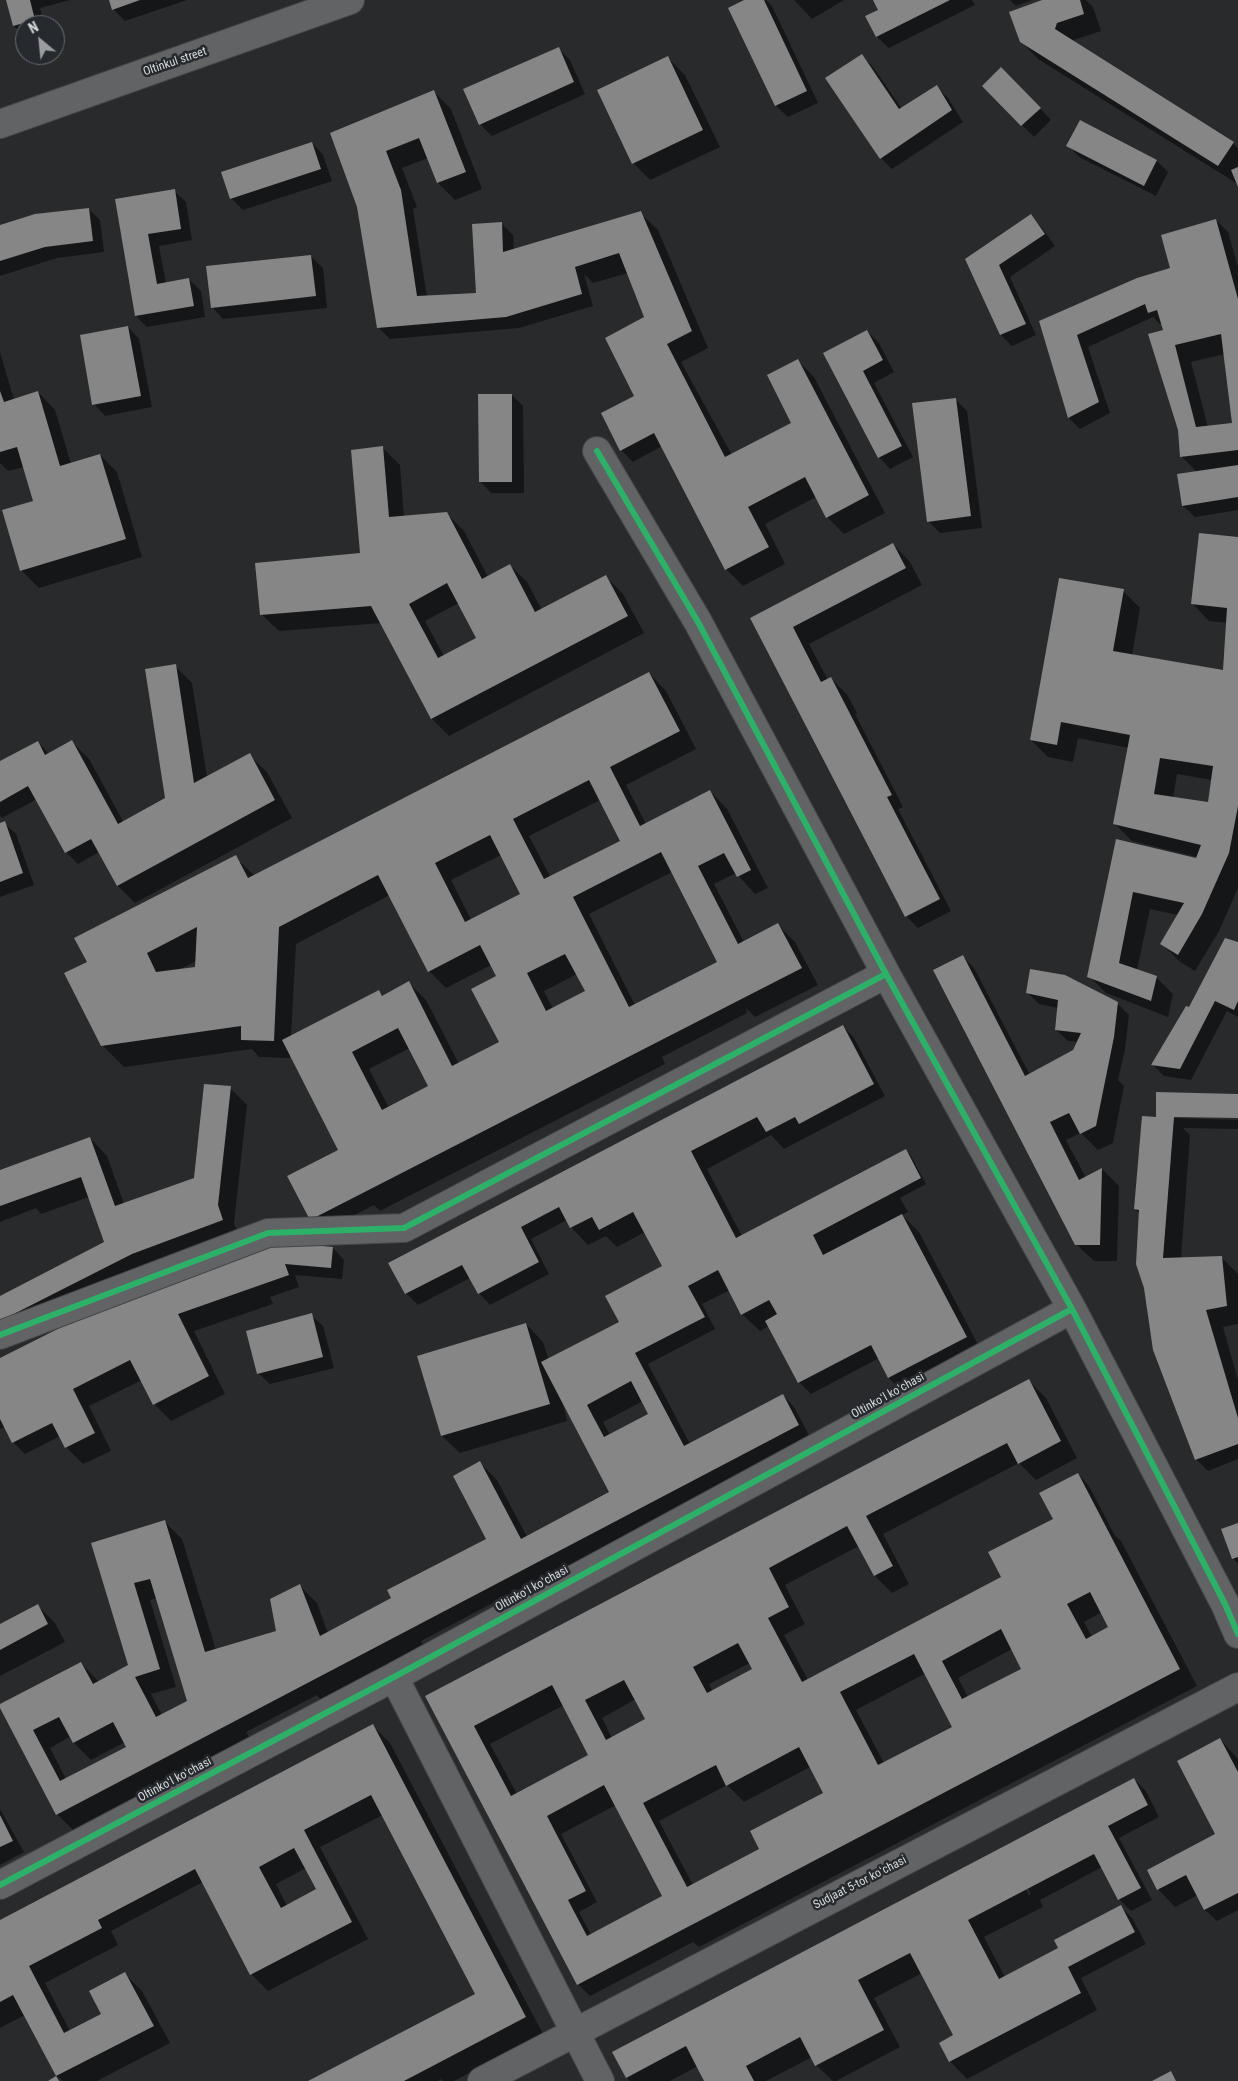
<!DOCTYPE html>
<html>
<head>
<meta charset="utf-8">
<style>
	body { margin:0 }
	#map { position:relative; width:1238px; height:2081px; overflow:hidden; background:#282a2c; font-family:"Roboto Condensed",sans-serif }
	canvas { display:block }
	.north { position:absolute; left:15px; top:15px; width:50px; height:50px; box-sizing:border-box; background:#262a2e; border:1px solid #6d7073; border-radius:50%; rotate:332deg; font-size:14px; font-weight:700; line-height:20px; text-align:center; color:#d7d9db }
	.north::after { content:''; display:block; margin:auto; width:18px; height:22px; background:#9a9c9e; clip-path:polygon(50% 0,100% 100%,50% 72%,0 100%) }
</style>
</head>
<body>
<div id="map">
<canvas width="1238" height="2081"></canvas>
<div class="north">N</div>
</div>
<script>
const context = document.querySelector('canvas').getContext('2d');
context.lineJoin = 'round';
function fillPath(path, color) { context.fillStyle = color; context.fill(path, 'evenodd'); }
function strokePath(path, color, width, dash) { context.strokeStyle = color; context.lineWidth = width; context.lineCap = dash ? 'butt' : 'round'; context.setLineDash(dash || []); context.stroke(path); }
function drawText(font, color, halo, rows, align = 'center') {
  context.font = font + ' "Roboto Condensed",sans-serif'; context.lineWidth = 5; context.setLineDash([]); context.textBaseline = 'middle'; context.strokeStyle = halo; context.fillStyle = color; for (const [text, x, y, turn = 0] of rows) {
    context.save(); context.translate(x, y); context.rotate((+turn || 0) * Math.PI / 180); context.textAlign = isNaN(turn) ? turn : align; if (halo) context.strokeText(text, 0, 0); context.fillText(text, 0, 0); context.restore();
  }
}
fillPath(new Path2D(`
	M7,0H70L40,8L44,25H25V37L14,26Z
	M110,0H187L125,21L113,9Z
	M747,0H766L772,6L818,103L788,117L776,106L729,8Z
	M794,0H844L812,19Z
	M875,0H972L975,5L889,48L877,37L867,17L880,10Z
	M1010,0H1032L1016,6Z
	M1046,0H1086L1093,7L1101,31L1074,40L1073,42L1233,143L1238,148V183L1237,181L1236,183L1038,59L1021,41Z
	M559,49L570,60L585,94L492,136L480,124Z
	M862,56L873,67L902,109L936,87L948,98L963,122L892,169L881,158Z
	M668,58L685,75L720,147L650,180L633,163Z
	M1013,80L1051,120L1034,137L983,86Z
	M434,92L451,109L482,189L455,200L438,183L428,158L402,168L417,207L413,209L427,297L477,294L501,223L513,235L514,251L640,213L658,230L708,348L681,362L732,455L793,423L797,360L814,377L885,513L844,534L827,517L816,497L765,524L785,564L743,586L726,569L662,446L633,462L621,450L636,396L645,318L628,273L593,283L584,274L593,306L519,328L390,339L378,327L358,206L332,134Z
	M1080,121L1157,161L1168,172L1156,196L1079,157L1068,145Z
	M312,143L323,155L332,181L243,210L231,198Z
	M174,191L186,202L192,240L159,246L166,283L189,279L201,291L205,317L147,327L136,316L116,200Z
	M89,209L100,220L104,252L57,258L0,276V226Z
	M1031,216L1042,228L1055,246L1010,277L1036,335L1012,346L1001,335L967,260Z
	M1216,220L1228,232L1238,267V510L1195,517L1183,506L1197,472L1181,456L1179,430L1163,323L1160,324L1153,317L1088,347L1110,413L1080,429L1069,418L1041,322L1172,269ZM1225,354L1234,424L1208,427L1191,362Z
	M311,256L323,268L327,308L223,319L212,307Z
	M128,327L139,339L152,407L105,416L94,404Z
	M867,331L879,343L894,372L874,383L913,457L890,469L879,457L825,353Z
	M0,352L14,400L38,392L55,410L71,464L100,455L117,472L142,557L39,588L21,570L35,502L24,467L8,471L0,463Z
	M512,395L523,406L524,493H491L480,481Z
	M955,399L967,411L982,528L940,533L928,521Z
	M383,448L400,465L404,517L447,514L464,531L488,577L510,565L527,582L542,610L606,577L623,594L644,633L449,736L432,719L382,623L279,631L261,614L361,554ZM459,603L478,638L444,656L425,621Z
	M1238,538V888L1219,931L1195,971L1179,961L1162,944L1178,915L1150,909L1137,970L1156,977L1173,994L1168,1017L1106,993L1089,976L1117,840L1197,859V857L1132,841L1115,824L1129,748L1078,738L1073,762L1048,757L1031,740L1123,591L1140,608L1132,656L1224,672L1228,623L1209,621L1192,603ZM1177,774L1212,780L1209,803L1173,798Z
	M893,544L910,562L922,585L809,644L828,680L831,678L848,696L857,713L855,714L903,807L898,809L951,911L918,928L906,916L751,618Z
	M175,666L192,683L207,777L249,755L267,772L292,818L135,903L118,886L99,852L78,864L66,852L37,799L2,818L0,816V763L38,742L49,754L72,742L89,759L124,823L167,799Z
	M649,673L666,691L696,749L626,785L646,824L710,791L727,809L768,888L755,894L736,873L714,884L744,942L778,925L795,942L818,985L755,1017L746,1008L747,1013L662,1057L665,1064L380,1211L374,1205L323,1231L311,1220L342,1155L290,1053V1058L259,1057L252,1049L124,1067L102,1045L89,962L235,857L255,876ZM600,800L621,841L551,878L529,836ZM501,855L522,894L471,920L451,880ZM672,872L719,963L635,1005L589,914ZM390,895L429,971L446,988L491,965L497,977L500,1043L459,1064L426,1000L409,983L383,996L379,992L291,1036L296,944ZM197,961L196,968L178,970ZM577,974L586,992L553,1009L544,991ZM410,1048L429,1087L389,1108L369,1069Z
	M4,823L16,834L34,885L0,897V824Z
	M1238,943V1017L1227,1011L1191,1080L1164,1076L1153,1065L1190,1009Z
	M962,956L974,968L1030,1075L1074,1051L1078,1042L1068,1041L1056,1030L1058,1008L1039,1004L1027,992L1117,1003L1129,1015L1125,1049L1118,1080L1124,1086L1113,1143L1098,1150L1081,1133L1066,1140L1086,1178L1102,1169L1119,1186L1117,1261H1094L1076,1244Z
	M843,1026L854,1038L885,1096L784,1149L771,1135L707,1169L742,1236L906,1150L911,1156L926,1184L900,1198L908,1212L902,1215L919,1232L983,1354L906,1395L889,1378L879,1358L811,1394L799,1382L769,1326L760,1331L742,1314L730,1290L702,1304L715,1329L648,1364L690,1444L783,1395L794,1407L810,1437L713,1487L717,1494L525,1595L519,1589L421,1641L424,1647L322,1701L317,1695L246,1732L250,1739L74,1831L57,1814L0,1706L81,1663L99,1682L129,1666L93,1544L165,1522L182,1539L216,1650L277,1632L300,1586L317,1603L328,1633L489,1544L480,1463L497,1480L527,1537L610,1492L562,1399L567,1421L460,1453L442,1436L419,1357L526,1324L543,1342L549,1360L621,1322L663,1267L645,1232L617,1247L606,1236L588,1245L571,1227L567,1220L531,1239L549,1274L490,1305L479,1293L470,1278L418,1305L406,1293ZM643,1401L650,1414L610,1435L603,1422ZM157,1598L188,1702L162,1715L151,1694L176,1687L150,1600ZM71,1736L74,1743L91,1760L125,1742L127,1747L66,1779L50,1748Z
	M230,1088L247,1105L234,1223L240,1238L0,1339V1298L106,1243L89,1197L41,1214L36,1208L0,1222V1171L90,1138L107,1156L124,1204L195,1179Z
	M1238,1095V1117L1171,1116L1173,1118L1238,1120V1129L1183,1128L1190,1135L1181,1259L1221,1257L1238,1274V1324L1223,1327L1238,1380V1459L1208,1471L1196,1459L1140,1214L1135,1209L1157,1118Z
	M333,1248L344,1260L342,1279L295,1275L299,1287L270,1297L273,1304L194,1331L225,1394L171,1421L154,1404L142,1380L89,1406L111,1451L83,1464L66,1447L60,1436L25,1454L13,1442L5,1427L0,1429V1360L132,1293Z
	M311,1315L323,1326L334,1368L270,1384L258,1373Z
	M1029,1381L1046,1398L1077,1458L1036,1480L1019,1463L883,1534L909,1584L892,1593L875,1576L859,1546L785,1585L805,1624L784,1635L808,1680L1003,1577L1054,1519L1078,1474L1089,1486L1115,1536L1121,1541L1197,1686L699,1947L693,1942L590,1996L578,1984L427,1696ZM1102,1612L1110,1627L1092,1637L1084,1622ZM1012,1649L1023,1669L968,1697L958,1678ZM750,1663L754,1670L713,1692L709,1684ZM926,1673L954,1727L884,1763L856,1710ZM636,1699L647,1719L612,1738L602,1718ZM564,1705L590,1755L517,1794L490,1744ZM810,1767L824,1793L761,1849L693,1885L659,1821L727,1785L744,1802ZM616,1805L664,1897L591,1935L579,1912L597,1902L561,1834Z
	M1238,1525V1564L1233,1558Z
	M38,1606L55,1623L65,1642L0,1676V1625Z
	M373,1726L390,1743L543,2034L454,2081H443L441,2079L438,2081H311L476,1994L383,1815L320,1847L368,1939L268,1991L251,1974L203,1882L111,1931L118,1945L45,1983L70,2031L102,2014L125,1974L142,1991L170,2043L97,2081H63L57,2076L25,2015L0,2028V1921ZM306,1868L318,1889L287,1906L276,1884Z
	M1220,1739L1238,1759V1910L1217,1921L1205,1910L1198,1895L1175,1907L1158,1889L1148,1871L1217,1834Z
	M1134,1779L1146,1791L1159,1817L1119,1838L1152,1900L1131,1911L1119,1899L1102,1867L1040,1900L1043,1907L984,1937L1005,1977L1060,1949L1120,1906L1132,1918L1146,1944L1081,1978L1097,2010L967,2079L950,2061L955,2036L922,1973L874,1998L900,2047L836,2081H833L816,2065L812,2057L766,2081H704L698,2066L670,2081H630L627,2078ZM1014,1866H1016L1031,1894L1029,1895Z
	M0,1809L24,1852L0,1865Z`), '#0007');
fillPath(new Path2D(`
	M6,0H30L35,20L13,26Z
	M109,0H140L112,10Z
	M744,0H764L807,91L775,106L728,8Z
	M873,0H950L876,37L865,16L878,10Z
	M1042,0H1080L1084,14L1057,23L1055,29L1234,142L1218,166L1020,42L1009,12Z
	M559,47L574,82L479,125L463,89Z
	M862,54L899,109L937,85L952,110L880,159L825,78Z
	M668,56L703,130L632,164L597,90Z
	M1001,67L1041,108L1021,126L982,86Z
	M434,90L466,172L437,183L419,138L386,151L401,190L417,296L476,293L472,224L502,222L503,252L641,211L692,331L667,344L725,457L791,423L767,375L798,359L869,495L826,518L805,477L748,507L769,547L725,570L654,433L620,451L601,413L634,396L605,338L644,317L619,253L575,267L582,294L506,317L377,328L357,207L330,133Z
	M1080,120L1157,160L1144,186L1066,146Z
	M312,142L321,169L230,199L221,172Z
	M1238,167V187L1231,170Z
	M175,189L181,229L148,234L157,284L189,278L194,306L135,316L115,199Z
	M89,208L93,241L45,247L0,261V225L35,214Z
	M1031,214L1045,234L999,265L1026,324L1000,335L965,259Z
	M1216,219L1238,299V450L1180,457L1178,430L1148,334L1163,330L1157,310L1148,313L1145,304L1077,335L1099,402L1068,418L1039,321L1137,278L1170,268L1161,235ZM1221,334L1232,423L1196,427L1175,345Z
	M311,255L316,296L211,308L206,266Z
	M128,326L141,396L92,405L80,335Z
	M867,330L883,360L863,371L902,446L878,458L823,353Z
	M0,391L4,402L38,391L60,466L100,454L126,539L20,571L2,510L33,501L17,447L0,452Z
	M478,394H512V482H479Z
	M956,398L971,516L927,522L912,403Z
	M383,446L389,517L447,512L482,579L510,564L535,612L606,575L628,616L431,719L371,606L260,615L255,563L360,553L351,450ZM447,583L476,638L438,658L409,604Z
	M1238,465V497L1182,506L1177,474Z
	M1199,533L1238,537V806L1229,853L1202,914L1178,955L1160,944L1184,903L1133,892L1119,963L1157,976L1151,1001L1087,977L1116,839L1196,858L1201,845L1113,824L1130,735L1061,722L1057,745L1030,740L1059,578L1124,589L1113,651L1223,670L1227,608L1191,604ZM1160,758L1213,766L1208,802L1154,794Z
	M893,543L906,568L793,627L821,682L831,677L892,795L887,797L940,899L905,917L750,618Z
	M176,664L194,783L250,753L275,800L117,886L91,839L65,853L28,786L0,802V761L38,741L45,755L72,740L118,824L165,798L145,669Z
	M649,672L680,731L610,767L640,826L710,790L751,870L737,877L724,853L698,866L738,944L778,923L802,968L310,1220L287,1176L338,1150L282,1040L379,990L382,996L409,981L452,1066L499,1042L471,989L496,976L480,945L428,972L378,875L279,927L274,1041L241,1040V1026L101,1046L64,973L87,962L74,938L236,855L248,878ZM589,780L620,841L544,879L513,819ZM490,835L520,894L465,922L435,863ZM661,852L717,962L629,1007L573,897ZM197,927L195,967L156,972L147,953ZM565,954L585,991L546,1011L527,973ZM398,1028L428,1086L382,1110L352,1052Z
	M5,821L23,873L0,882V823Z
	M1225,938L1238,942V1001L1234,1010L1215,1001L1180,1069L1151,1065L1186,1006L1189,1007Z
	M963,955L1025,1076L1073,1050L1081,1033L1055,1030L1058,1000L1026,993L1030,969L1065,975L1118,1002L1114,1037L1096,1126L1080,1134L1069,1113L1050,1122L1079,1180L1102,1168L1100,1245H1075L933,970Z
	M843,1025L874,1084L799,1124L795,1117L766,1132L757,1117L691,1151L736,1238L906,1149L921,1178L813,1235L823,1255L902,1214L967,1337L888,1378L871,1345L798,1383L765,1321L777,1314L769,1300L741,1315L718,1270L688,1286L705,1317L635,1353L684,1446L783,1394L799,1425L56,1815L0,1708V1704L81,1662L93,1684L128,1665L91,1543L165,1520L205,1652L276,1631L270,1599L300,1584L320,1636L391,1598L387,1590L486,1539L453,1476L480,1461L521,1539L609,1492L541,1362L619,1322L605,1296L662,1266L633,1212L599,1230L592,1217L570,1228L559,1207L521,1227L539,1262L478,1294L462,1265L405,1294L388,1263ZM631,1381L648,1414L604,1437L587,1405ZM150,1579L187,1701L156,1717L135,1677L160,1669L134,1583ZM59,1717L73,1743L113,1722L126,1747L60,1781L33,1730Z
	M204,1084L231,1086L218,1205L223,1220L132,1254L0,1321V1296L104,1242L81,1177L0,1206V1170L90,1137L115,1206L194,1178Z
	M1156,1092L1238,1094V1118L1174,1117L1163,1258L1222,1256L1227,1306L1206,1310L1238,1418V1444L1195,1460L1153,1350L1144,1288L1136,1264L1139,1210L1134,1209L1142,1116L1156,1117Z
	M277,1242L333,1247L331,1268L285,1264L289,1275L178,1314L209,1376L153,1405L130,1360L73,1389L95,1433L65,1448L52,1423L12,1443L0,1419V1358L131,1292Z
	M312,1313L323,1357L257,1374L246,1331Z
	M526,1323L550,1404L441,1436L417,1356Z
	M1029,1379L1061,1441L1018,1464L1007,1443L866,1516L893,1566L874,1576L847,1526L769,1568L789,1607L768,1618L802,1682L1001,1577L988,1552L1053,1519L1039,1493L1078,1473L1180,1669L577,1985L425,1696ZM1090,1592L1108,1627L1086,1639L1067,1604ZM1001,1629L1021,1669L962,1699L942,1661ZM738,1643L752,1669L707,1693L693,1667ZM914,1654L952,1727L878,1765L840,1692ZM624,1680L645,1719L606,1740L585,1700ZM552,1685L588,1755L511,1796L474,1726ZM799,1747L823,1793L750,1831L759,1849L687,1887L643,1803L716,1765L726,1786ZM604,1785L662,1896L587,1936L568,1900L586,1891L547,1816Z
	M1238,1523V1557L1232,1559L1221,1529Z
	M38,1604L48,1624L0,1650V1624Z
	M373,1724L526,2017L404,2081H308L475,1994L371,1795L304,1830L352,1922L250,1975L195,1869L98,1920L102,1928L29,1966L64,2033L101,2014L89,1991L125,1972L154,2026L56,2076L59,2081H48L56,2076L13,1995L0,2002V1920ZM294,1848L316,1889L281,1908L259,1867Z
	M1220,1738L1238,1772V1893L1204,1910L1186,1875L1157,1890L1147,1870L1215,1834L1177,1761Z
	M1134,1778L1148,1805L1108,1826L1141,1888L1118,1900L1094,1854L968,1920L999,1979L1058,1948L1054,1940L1121,1905L1135,1932L1068,1967L1081,1993L949,2062L939,2043L953,2035L910,1953L858,1980L884,2030L815,2066L800,2037L746,2066L754,2081H704L686,2046L626,2078L612,2052Z
	M0,1815L13,1841L0,1847Z
	M1171,2071L1176,2081H1152Z`), '#868686');
const street = new Path2D(`
	M597,451L698,622L886,974L1072,1309L1225,1604L1238,1634
	M0,1335L268,1233L404,1228L886,974
	M394,1677L600,2081
	M0,1885L394,1677L1072,1309
	M482,2081L1238,1687`);
const secondary = new Path2D(`
	M0,124L350,0`);
strokePath(street, '#444648', 30);
strokePath(secondary, '#444648', 30);
strokePath(street, '#616364', 28);
strokePath(secondary, '#616364', 28);
strokePath(new Path2D(`
	M597,451L698,622L886,974L1072,1309L1225,1604L1238,1634
	M0,1335L268,1233L404,1228L886,974
	M0,1885L394,1677L1072,1309`), '#2db169', 6);
drawText('12px', '#d7d9db', '#262a2e', [
	["Oltinkul street",175,62,-19],
	["Oltinkoʻl koʻchasi",888,1396,-29],
	["Oltinkoʻl koʻchasi",532,1589,-29],
	["Oltinkoʻl koʻchasi",175,1780,-28],
	["Sudjaat 5-tor koʻchasi",860,1883,-27]
]);
</script>
</body>
</html>
